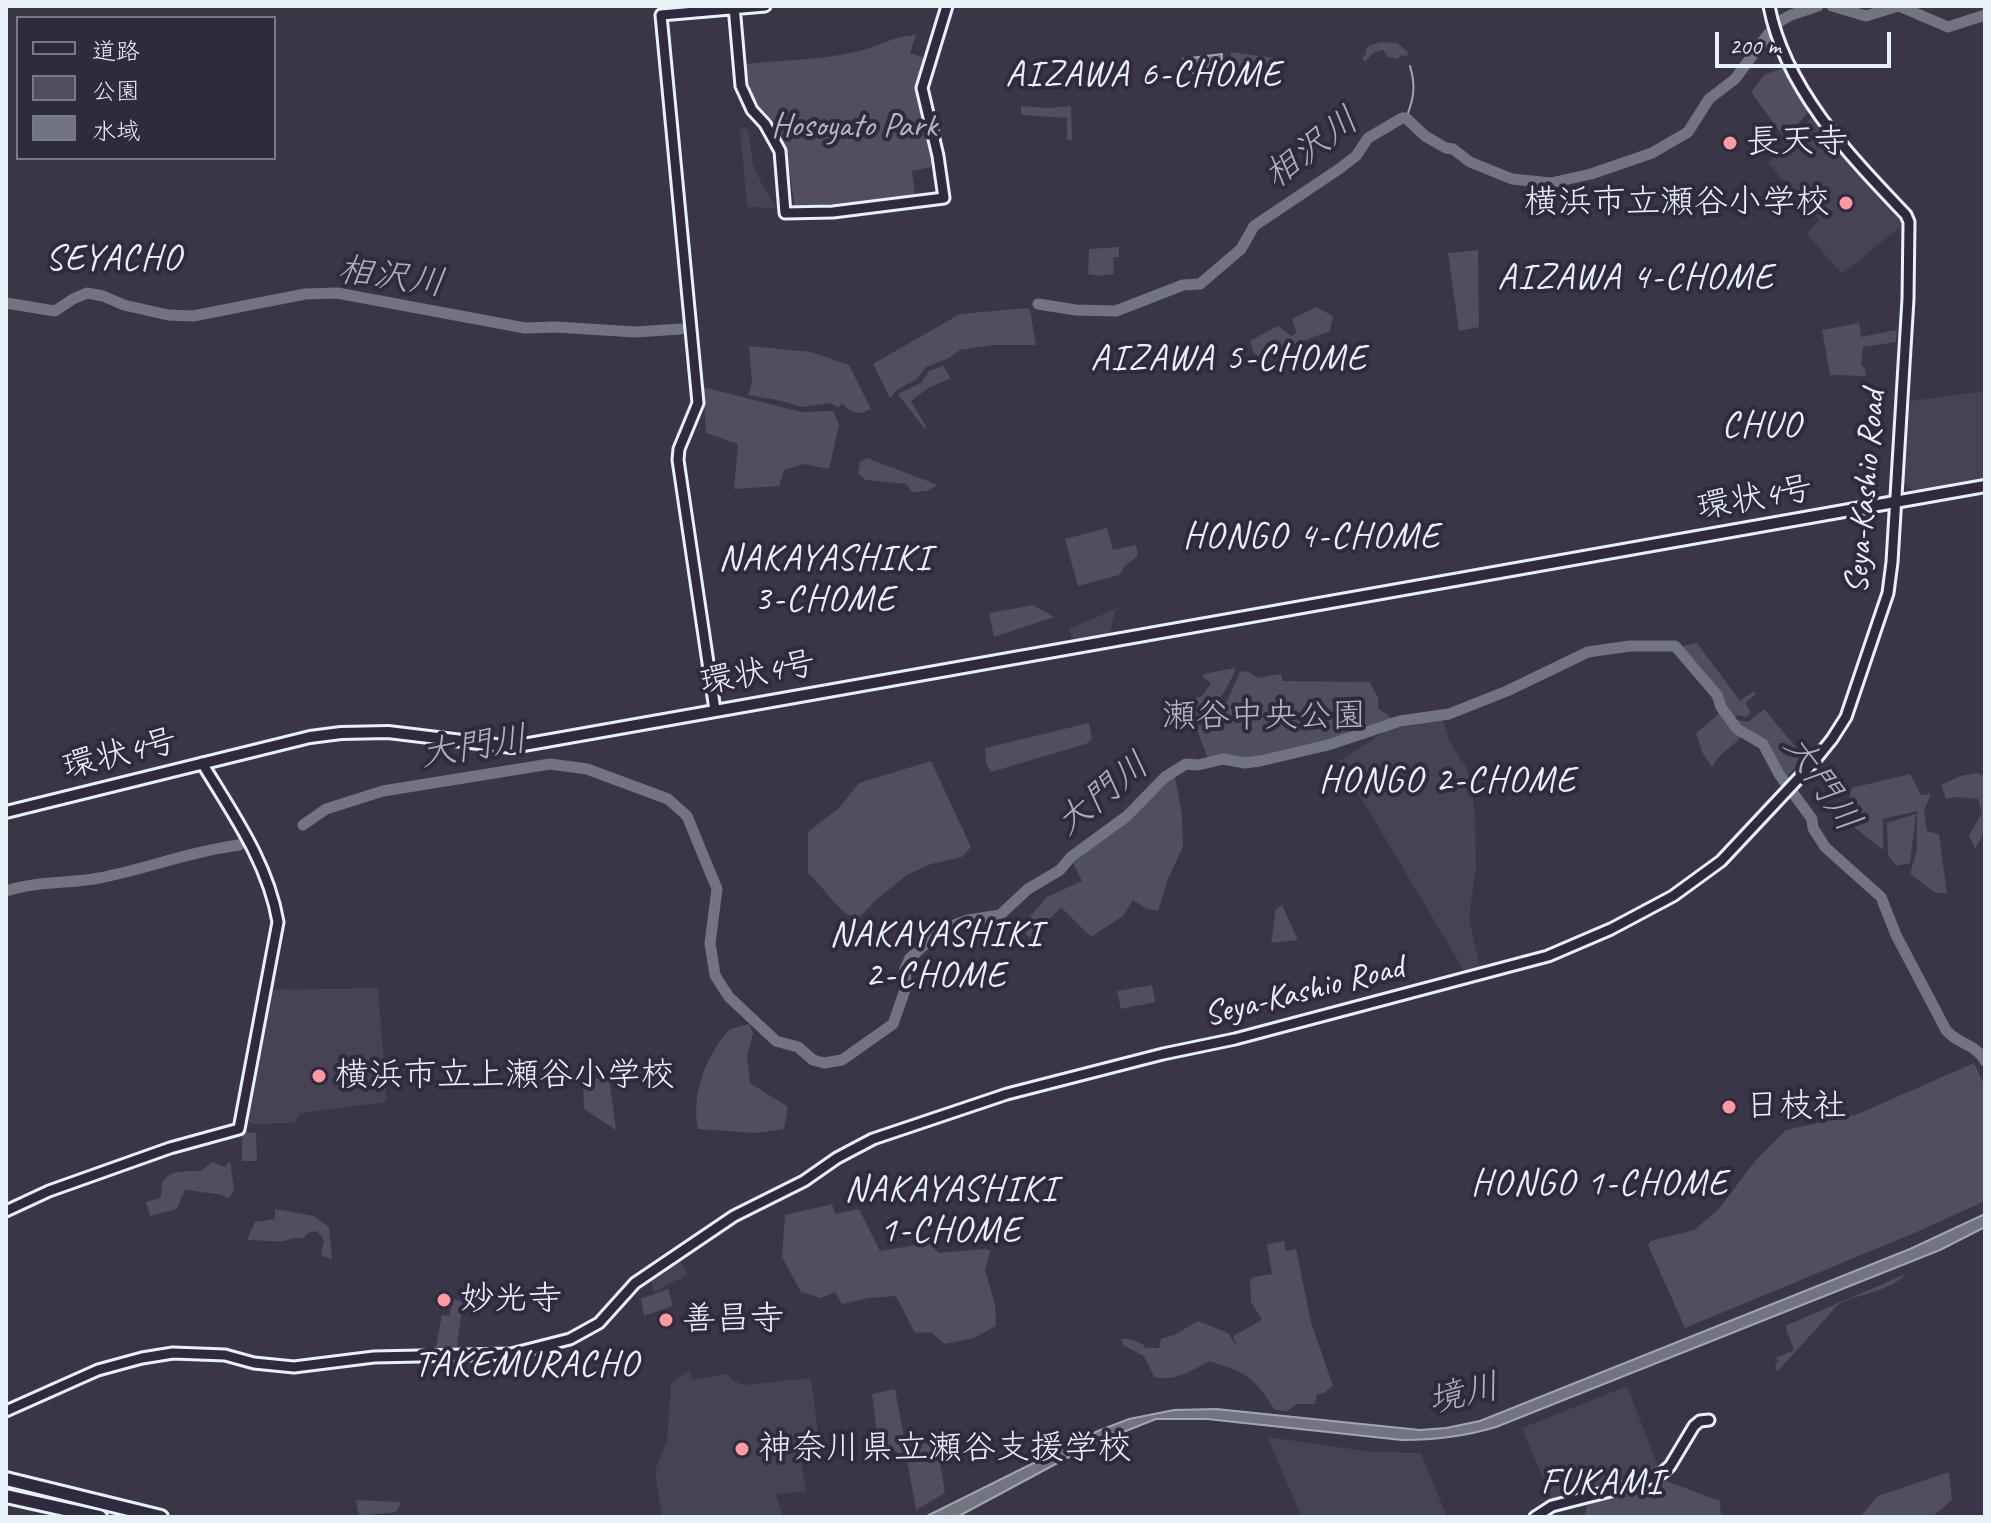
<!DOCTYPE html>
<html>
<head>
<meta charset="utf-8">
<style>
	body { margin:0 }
	#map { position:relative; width:1991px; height:1523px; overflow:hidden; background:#3a3648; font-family:Caveat,"Klee One",sans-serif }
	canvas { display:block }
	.frame { position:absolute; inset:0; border:8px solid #e8f1f8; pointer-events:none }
	.legend { position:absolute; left:16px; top:16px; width:260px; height:144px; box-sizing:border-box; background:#2f2a3d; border:2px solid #797a88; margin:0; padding:10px 14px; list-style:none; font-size:24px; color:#e8f1f8 }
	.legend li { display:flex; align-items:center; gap:16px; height:40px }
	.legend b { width:40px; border:2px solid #797a88 }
	.scale { position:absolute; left:1715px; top:32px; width:176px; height:36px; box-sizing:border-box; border:4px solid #e8f1f8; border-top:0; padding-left:10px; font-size:24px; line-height:28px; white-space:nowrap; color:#e8f1f8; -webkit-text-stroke:6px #2f2a3d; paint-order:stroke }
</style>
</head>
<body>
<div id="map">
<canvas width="1991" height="1523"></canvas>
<div class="frame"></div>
<ul class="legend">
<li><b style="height:10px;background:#2f2a3d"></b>道路</li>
<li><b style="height:22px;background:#504e5f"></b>公園</li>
<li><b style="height:22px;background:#737482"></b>水域</li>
</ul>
<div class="scale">200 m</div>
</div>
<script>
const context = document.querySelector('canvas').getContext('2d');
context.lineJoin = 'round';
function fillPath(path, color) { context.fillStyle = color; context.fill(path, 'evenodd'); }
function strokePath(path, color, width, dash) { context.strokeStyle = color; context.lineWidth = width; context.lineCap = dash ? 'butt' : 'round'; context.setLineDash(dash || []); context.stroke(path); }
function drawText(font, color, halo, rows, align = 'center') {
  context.font = font + ' Caveat,"Klee One",sans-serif'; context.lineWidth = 8; context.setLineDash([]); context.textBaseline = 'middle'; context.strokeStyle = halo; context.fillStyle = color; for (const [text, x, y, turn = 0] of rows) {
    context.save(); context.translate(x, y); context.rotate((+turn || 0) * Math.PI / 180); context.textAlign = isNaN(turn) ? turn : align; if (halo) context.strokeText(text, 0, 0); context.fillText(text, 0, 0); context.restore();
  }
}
fillPath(new Path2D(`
	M1814,115L1833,141L1901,218V226L1893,233L1842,274L1807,234L1819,220L1768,163Z
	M740,129H748L753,164L763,187L777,208L747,207Z
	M1985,391V479L1913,490L1904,483L1909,404L1911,401Z
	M1116,609L1109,635L1075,641L1068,629Z
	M1443,719L1450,743L1467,768L1475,812L1476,867L1469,918L1480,968L1465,972L1339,761L1389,729Z
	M378,988L387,1102L301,1113L294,1123L252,1124L245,1118L270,990Z
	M680,1259L687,1275L654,1292L650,1279Z
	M690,1370L692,1380L728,1374L732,1380L744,1385L811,1378L821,1456L801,1460L806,1491L776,1494L783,1517H662L655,1470L667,1441L671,1384Z
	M1627,1386L1659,1469L1644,1478L1569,1499L1552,1500L1522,1428Z
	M1267,1437L1373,1452L1421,1453L1447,1517H1302Z`), '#464354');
fillPath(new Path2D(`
	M916,35L910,53L925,58L917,89L934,161L931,167L912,171L915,194L912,198L837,207L834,204L795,209L786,146L772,120L757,105L750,90L746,64C782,60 820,60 855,52C879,47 889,37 916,35Z
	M1381,42L1397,43L1408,52L1407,56L1401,55L1398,59L1388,57L1383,50L1373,53L1365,62L1362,58L1366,54V49L1370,45Z
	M1231,52L1274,58L1271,82L1229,75Z
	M1783,68L1809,111L1785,139L1751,92L1764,75Z
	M1021,106L1048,108L1071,106L1072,140H1067V118L1021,115Z
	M1119,247V257H1113L1114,274L1098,276L1088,274L1089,249Z
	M1478,250L1479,327L1459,331L1448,253Z
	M1316,307L1333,316L1330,331L1282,349L1277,348L1274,356L1261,357L1254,353L1250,341L1278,326L1291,336L1297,333L1292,319Z
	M1027,308L1030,310L1036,345H993L960,350L949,358L926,367L917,379L897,390L890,398L873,364L960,314Z
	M1859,323L1861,337L1897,330L1896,342L1863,347L1861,364L1865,369L1866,376L1830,375L1822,330Z
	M749,346L811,352L849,365L871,409C857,416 853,414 842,403L838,408L831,403L802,407L777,400L748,395L752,383Z
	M943,366L951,378L928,388L911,401L927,428H924L898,394L921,383L929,371Z
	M703,387L801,412L833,411L839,425L829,469L804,464L784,470L779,486L734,489L738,444L706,433Z
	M867,458L938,485L927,491L912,492L906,484L866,480L858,474L860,462Z
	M1107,528L1113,550L1136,545L1138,556L1125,566L1119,575L1078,586L1065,539Z
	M1033,605L1054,617L994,637L989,613Z
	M1697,643L1740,701L1754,691L1756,694L1745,703L1751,712L1746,717L1738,715L1732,719L1704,680L1675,648Z
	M1234,668L1235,671C1226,691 1217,707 1197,718L1187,711L1173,710L1169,706L1202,696L1211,683L1203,677L1204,674Z
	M1247,671L1258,678L1281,674L1283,681L1370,682L1378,698V708L1396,721L1261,760C1243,762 1226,756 1209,761L1196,727L1227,701L1240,672Z
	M1764,709L1801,753V761L1787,777C1777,758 1767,739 1748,730C1738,743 1719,753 1712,767L1702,752L1696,733L1720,713L1728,725L1738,720L1748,722Z
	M1089,723L1092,739L1086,744L991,772L986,764L985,748Z
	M931,761L971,847L962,857L931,864L907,875L877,899L857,920C836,909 825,889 808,873V832L839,808L859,783Z
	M1174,771L1182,815L1183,847L1168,879L1158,911L1147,909L1133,900L1123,916L1091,937L1061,907L1031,939L1020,928L1047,897L1082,881L1073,863L1136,814Z
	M1978,773L1985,777V832L1975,849L1969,835L1982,813L1978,799L1957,797L1946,799L1941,785L1960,776Z
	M1910,774L1921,795L1931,794L1924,811L1927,831L1939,834L1947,894L1934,892L1910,874L1917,850V811L1883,819V850L1854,827L1850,796L1852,788Z
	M1916,814L1910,863L1896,866L1888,855L1887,823Z
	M1282,905L1298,940L1271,943L1276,909Z
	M1152,985L1155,1002L1121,1009L1117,991Z
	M749,1024L753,1033L747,1056L750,1083L788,1107L784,1129L756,1133L698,1129C691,1095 706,1054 730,1029Z
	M1974,1063L1985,1086V1201L1919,1231L1685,1328L1648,1245L1651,1241L1694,1230L1719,1209L1755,1161L1786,1130L1858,1114Z
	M609,1077L616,1130L584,1109L583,1080Z
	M244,1132L256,1133L257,1161H242V1135Z
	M230,1161L234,1190L229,1198C214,1191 201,1194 185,1189L177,1209L150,1216L146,1202L160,1198C162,1193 161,1189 162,1184C167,1169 190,1171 201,1171L212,1162L225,1167Z
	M832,1204L835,1214L859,1209L880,1251L928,1243L939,1253L986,1249L990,1251L985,1270L995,1304L996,1326L974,1338L945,1344L931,1332L915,1333L896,1296L869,1298L842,1304L835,1292L821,1298L801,1292L782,1257L785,1215Z
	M275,1209L314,1216L329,1227L332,1260L321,1255L324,1240L317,1231L308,1233L302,1239C292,1236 291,1240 282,1241C275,1242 256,1240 247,1240L255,1222L275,1219Z
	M1284,1241L1286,1251L1296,1249L1311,1322L1333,1386L1324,1393L1317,1394L1315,1404H1297L1287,1411L1275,1410C1252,1375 1248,1374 1209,1361C1191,1371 1175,1382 1154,1377L1144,1356L1123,1345L1121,1339C1128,1338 1142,1342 1146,1348H1159L1161,1339L1174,1335L1198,1321L1228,1333L1237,1347L1233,1336L1262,1320L1251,1302L1250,1280L1253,1277L1272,1274L1267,1244Z
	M1906,1274C1885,1295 1854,1293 1837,1306L1777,1372L1775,1365L1778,1362L1776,1358L1794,1350L1785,1326Z
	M668,1289L673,1306L644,1316L641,1299Z
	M454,1299L463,1302L456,1353L435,1352L442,1315L449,1316Z
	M895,1389L905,1443L936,1437L945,1493L916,1510L906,1454L879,1448L872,1394Z
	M1949,1472L1952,1500L1932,1517H1860L1878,1496Z
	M1661,1479L1720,1501L1721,1517H1574L1585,1514L1588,1501L1626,1491Z
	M356,1500L401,1502L396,1512L359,1516Z`), '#504e5f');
const water = new Path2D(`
	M1222,54L1221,71L1190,73L1183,59Z
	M1985,1214V1227L1940,1250L1496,1427C1466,1436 1434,1440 1402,1440L1207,1419H1156L1093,1444L957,1517H925L1098,1431L1129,1419L1174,1410L1216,1409L1420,1430L1446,1428L1480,1421L1910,1249Z`);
fillPath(water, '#737482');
strokePath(water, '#a2a6b1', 2);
strokePath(new Path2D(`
	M1406,118C1414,99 1416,86 1410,66`), '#a2a6b1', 2);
strokePath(new Path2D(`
	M1832,6L1866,16L1898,6
	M1899,6L1948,27L1985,15
	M1777,23L1791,15L1818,6
	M6,303L55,311L73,299L87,293L103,296L124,305L168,315L193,316L305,294L337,293L525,328L556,327L635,332L681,329
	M1038,304L1076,310L1116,311L1183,285L1200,284L1241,249L1254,226L1339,169L1356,156L1368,138L1402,118H1406L1425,136L1446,148L1453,149L1470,162L1512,179L1551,183L1591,174L1652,153L1688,132L1709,99L1735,79L1769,33
	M303,825L326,809L383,791L550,764L587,769L668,799L687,816L717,889L710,943L715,975L721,985L729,997L776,1041L798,1047L813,1060L824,1063L842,1060L893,1024L906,987L905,969L910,958L941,930L968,920L1000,915L1028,889L1060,870L1071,857L1127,816L1165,777L1186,764L1198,765L1223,759L1245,763L1260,761L1328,745L1400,721L1449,714L1507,691L1588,652L1630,646H1675L1717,695L1721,707L1737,729L1763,744L1779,774L1812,819L1813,828L1825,847L1881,897L1896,935L1946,1030C1957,1044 1976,1044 1985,1061
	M6,891C36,881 68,884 99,878C146,869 191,851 239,845`), '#737482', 11);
const secondary = new Path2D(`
	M734,6L741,86L752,110L765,124L780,151L785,213L833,212L944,198L938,156L922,88L947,6
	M715,710L678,460L679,449L698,403L661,15L765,6
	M6,1211L49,1191L170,1148L239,1129L278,922C268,863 233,814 202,763
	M6,1411L98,1370L142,1358L173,1353L225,1355L254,1363L294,1367L374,1357L511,1354L570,1339L599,1323L635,1283L734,1216L804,1181L837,1158L873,1139L1007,1094L1163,1054L1235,1039L1548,956L1611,929L1673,896L1721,861L1811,765L1832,739L1846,717L1888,593L1892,562L1908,299L1909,222L1906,215C1850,156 1785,89 1769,6
	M1535,1517L1552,1506L1634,1485L1662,1473L1670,1466L1694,1426L1700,1421L1709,1420`);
const primary = new Path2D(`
	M6,812L310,737L341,733L388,732L512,747L1985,486`);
const highway = new Path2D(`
	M6,1479L161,1517
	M6,1496L100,1517`);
strokePath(secondary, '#e8f1f8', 15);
strokePath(primary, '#e8f1f8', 16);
strokePath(highway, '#e8f1f8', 18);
strokePath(secondary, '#2f2a3d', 9);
strokePath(primary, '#2f2a3d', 10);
strokePath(highway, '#2f2a3d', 12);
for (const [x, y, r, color] of [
	[1730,143,8,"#ff9aa2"],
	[1846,203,8,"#ff9aa2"],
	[319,1076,8,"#ff9aa2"],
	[1729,1107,8,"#ff9aa2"],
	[444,1300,8,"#ff9aa2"],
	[666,1320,8,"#ff9aa2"],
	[742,1449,8,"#ff9aa2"]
]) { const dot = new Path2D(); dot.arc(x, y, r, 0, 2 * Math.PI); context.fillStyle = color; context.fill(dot); strokePath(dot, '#2f2a3d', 3); }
drawText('34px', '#b3b8c2', '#2f2a3d', [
	["Hosoyato Park",854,127],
	["瀬谷中央公園",1264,717]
]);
drawText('34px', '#e8f1f8', '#2f2a3d', [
	["長天寺",1746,143],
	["横浜市立瀬谷小学校",1830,203,"right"],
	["横浜市立上瀬谷小学校",335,1076],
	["日枝社",1745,1107],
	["妙光寺",460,1300],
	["善昌寺",682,1320],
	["神奈川県立瀬谷支援学校",758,1449]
], 'left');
drawText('34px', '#e8f1f8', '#2f2a3d', [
	["Seya-Kashio Road",1866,492,-85],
	["環状4号",1755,499,-10],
	["環状4号",758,674,-10],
	["環状4号",120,755,-14],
	["Seya-Kashio Road",1304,992,-14]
]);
context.letterSpacing = '2px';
drawText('36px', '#e8f1f8', '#2f2a3d', [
	["AIZAWA 6-CHOME",1144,76],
	["SEYACHO",114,260],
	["AIZAWA 4-CHOME",1636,279],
	["AIZAWA 5-CHOME",1229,360],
	["CHUO",1762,427],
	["HONGO 4-CHOME",1312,538],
	["NAKAYASHIKI",825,560],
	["3-CHOME",825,601],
	["HONGO 2-CHOME",1448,782],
	["NAKAYASHIKI",936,936],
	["2-CHOME",936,977],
	["HONGO 1-CHOME",1600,1185],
	["NAKAYASHIKI",951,1191],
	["1-CHOME",951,1232],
	["TAKEMURACHO",527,1366],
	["FUKAMI",1602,1484]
]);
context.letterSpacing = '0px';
drawText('italic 36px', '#aeb2bd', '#2f2a3d', [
	["相沢川",1312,149,-37],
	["相沢川",391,278,8],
	["大門川",474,748,-9],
	["大門川",1821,784,56],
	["大門川",1103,795,-39],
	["境川",1464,1395,-13]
]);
</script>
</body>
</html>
